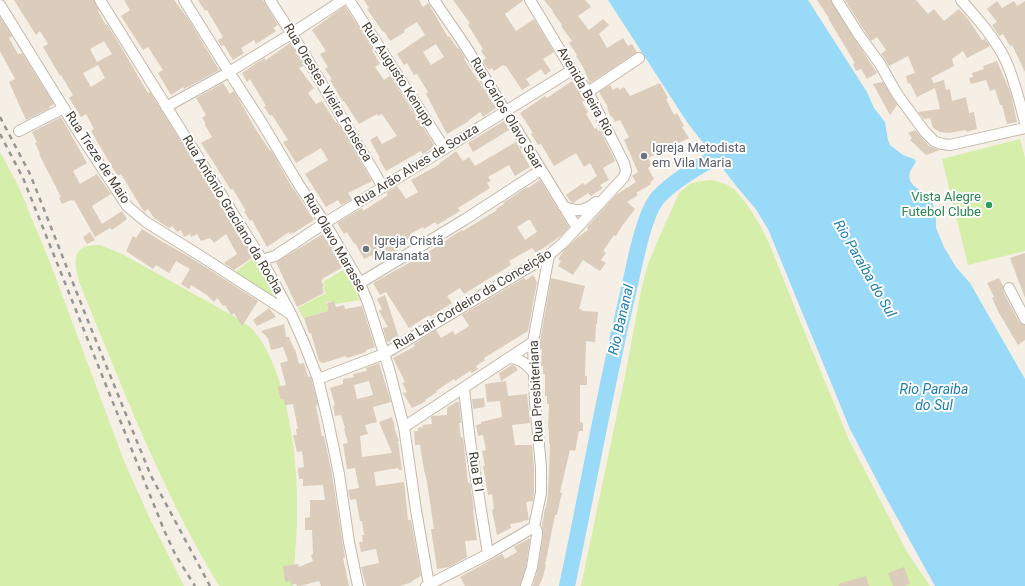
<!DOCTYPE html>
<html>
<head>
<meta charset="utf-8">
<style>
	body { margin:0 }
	canvas { display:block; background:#f5efe5 }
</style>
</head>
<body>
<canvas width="1025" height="586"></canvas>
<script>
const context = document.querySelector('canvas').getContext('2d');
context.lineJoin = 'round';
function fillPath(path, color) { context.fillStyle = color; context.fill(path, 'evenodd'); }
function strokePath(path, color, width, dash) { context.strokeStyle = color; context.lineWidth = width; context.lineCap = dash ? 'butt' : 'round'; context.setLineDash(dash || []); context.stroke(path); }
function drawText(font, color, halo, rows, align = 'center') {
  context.font = font + ' Roboto,sans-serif'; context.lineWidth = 4; context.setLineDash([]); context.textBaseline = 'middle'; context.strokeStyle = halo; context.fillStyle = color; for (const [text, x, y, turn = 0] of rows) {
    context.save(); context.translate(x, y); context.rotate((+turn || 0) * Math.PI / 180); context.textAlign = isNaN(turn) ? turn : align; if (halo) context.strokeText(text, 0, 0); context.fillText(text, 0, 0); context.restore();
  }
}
fillPath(new Path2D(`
	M1020,139L1025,158V251L968,265L942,159Z
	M0,152L17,183L51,265L124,461L149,517L184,586H0Z
	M711,180L726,184L735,190L748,206L761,227L769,243L800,321L849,440L907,552L930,586H581L625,376L641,291L648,264L658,240L679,193L690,184L700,181Z
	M95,245H100L122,254L237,318C243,322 250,326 254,331C288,372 299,464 297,516C297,539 294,563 293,586H219C162,491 122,387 80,284C75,267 69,246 95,245Z
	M256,256L279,300L235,272Z
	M343,270L354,286L360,300L335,304L334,301L326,302L328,311L303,318L298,308L326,293L323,288L325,286L323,282Z`), '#d5eea9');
fillPath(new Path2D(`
	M608,0H808L867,92L874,108L885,122L888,140L890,145L903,155L914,159L916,161C915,165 911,168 910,172C906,186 922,190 931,197L936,217V228L945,249L956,267L970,283L1025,379V586H935L884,494L850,429L768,229L755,208L737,187L687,122Z`), '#9adaf9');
strokePath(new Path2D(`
	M567,586C588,488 605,390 628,293C634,268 642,220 656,200C672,180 710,160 733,148`), '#9adaf9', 16);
fillPath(new Path2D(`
	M14,0H94L99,10L98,11L106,25L107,24L115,37L148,93L150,92L253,257L234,270L224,263L237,254L226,234L214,243L210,238L201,241L197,234L191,237L190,234L184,237L181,230L177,232L172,226L169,228L154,218L148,209L144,212L121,174L118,176L112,167L91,131L94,129L86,114L81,117L69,98L73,95L61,75L60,76L43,47L48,44L40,31L36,35ZM104,41L112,54L97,62L90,49ZM98,65L105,78L91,87L83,73Z
	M124,0H174L189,20L219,70L190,86L184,89L183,87L171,95L158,73L163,70L148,47L143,50L121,16L130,10Z
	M198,0H263L278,25L273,28L276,31L267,37L256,44L254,40L241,48L244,53L233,60L224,45L221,46L218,40L223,37L207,10L205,11Z
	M364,0H419L423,7L428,3L448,37L449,36L458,49L459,48L461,51L465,58L464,59L496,108L483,117L480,112L469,120V121L447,134L426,94L428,92L417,74L414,75L407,63L404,65L397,54L425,35L417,22L404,30L405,32L390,41L384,31L383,32L367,9L369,8ZM436,44L444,57L431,65L423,52Z
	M453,0H524L505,14L506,16L516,31L534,19L554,52L543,59L551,71L545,75L541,69L526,79L530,85L522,90L506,66H504L503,65L494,71L492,68L489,70L482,61L486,58L481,51L483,49L468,25L470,23Z
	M544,0H585L591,7L578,16L589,30L603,19L609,25L599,34L607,48L623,38L628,46L632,44L637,52L590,83L583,67L576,56L577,55L569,43L572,41L561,26L562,25L552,11H553Z
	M817,0H831L854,38L877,73L867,79L861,69L856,71L853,64L855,63L828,18H829Z
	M845,0H916L928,14L934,9L944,21L959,9L968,19L982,40L985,39L990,46L967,58L963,51L952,59L954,66L931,78L935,86L934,83L944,80L946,90L950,89L952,101L966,97L969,113L974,112L977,129L966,132V130L948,133L940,132L933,128L930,118L924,119L918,112L940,109L935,88L917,97L910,83L908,84L906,76L915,73L908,56L889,66L881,54L886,50L877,37L871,41Z
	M997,1L1002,8L1014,1L1017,6L1025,1V72L1012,45L1010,46L1003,34L999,36L992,25L997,22L987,9Z
	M345,6L373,49L372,50L380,64L375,67L384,80L390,76L435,146L423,154L421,151L386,171L379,159L380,158L370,140L377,136L382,144L397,136L382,114L378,116L377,114L359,124L351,112L344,101L343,102L330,80L332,79L325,69L328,67L320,54L326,51L312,30Z
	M0,17L12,36L9,38L18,54L22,53L54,104L49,107L50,108L26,120L9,82L15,79L0,51Z
	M290,43L304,66L299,68L314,88L308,93L316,104L322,101L336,123L337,122L372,181L348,193L352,199L341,205L338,200L326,207L305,174L328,160L321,148L296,163L283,142L288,140L272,115L270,116L264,107L266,106L250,79L247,82L242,73L264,58L266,60Z
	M997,61L1011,94L1017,122L1007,124L1002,105H1000L995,89L990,91L986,80L971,84L969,78L973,77L972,73L984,69L983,66Z
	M572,81L585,100L582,102L588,112L586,114L595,129L597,128L598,131L600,130L615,161L603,168L609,180L600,185L603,188L591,196L588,193L573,203H572L566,195L583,183L585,185L597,176L590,163L584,167L576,153L554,166L541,144L538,145L531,134L533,133L520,113L545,96L547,98Z
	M883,82L897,105L890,115L873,84Z
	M223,83L230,94L234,91L255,128L270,151L271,150L290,184L314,220L292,234L293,232L290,234L289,232L267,247L252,220L250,221L244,211H246L233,189L231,190L201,143L212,137L205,125V122L202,118L206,115L196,98Z
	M660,83L668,98L666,99L674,115L677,113L684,126L682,127L689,138L648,158L652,165L648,168L654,179L650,182L651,184L636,193L638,195L627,202L635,209L622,226L616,236L614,235L603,251L606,253L601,260L606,263L600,271L583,260L573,275L558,266L561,261L558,259L565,249L578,237L588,230L587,227L616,195L636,182L632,176L638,172L624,140L629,137L620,120L615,122L612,116L611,117L607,108L608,107L599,92L610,85L613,90L618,87L619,90L624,87L630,96Z
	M61,117L87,163L73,171L80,184L97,174L111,194L92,206L102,224L122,211L127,219L112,230L110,228L95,237L74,200L72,201L71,200L62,204L59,198L61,197L39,154H40L35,143L37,142L32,132Z
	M504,121L509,130L473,152L468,143Z
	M915,130L929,146L940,150L926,155L910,140L912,138L908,133Z
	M516,142L530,167L515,176L509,165L488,177L491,181L487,183L490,188L458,208L460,211L437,225L435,222L424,229L423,227L410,234L412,237L401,243L403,246L378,262L376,258L374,259L372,255L364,259L355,243L354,244L347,232L344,234L337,223L362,208L363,211L388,195L386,193L397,186L406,199L418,192L411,180L435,167L456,151L463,161L469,157L475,166Z
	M540,180L569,227L562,235L545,247L536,253L532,248L509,261L511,265L464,294L460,288L447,296L452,303L430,317L429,315L409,328L386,292L380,295L373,283L425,254L462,230L463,231L497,210L496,209L504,204L503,203L527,187L528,188ZM528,220H530L537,232L525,240L517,227Z
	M142,229L164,243L163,242L188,256L258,301L242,326L234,313L231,315L225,305L223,306L217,298L214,302L207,295L191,285L189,289L181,284L190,269L176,261L169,273L156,265L153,269L126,251L133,236L136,238Z
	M90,232L95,240L87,244L83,237Z
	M323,234L343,267L322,279L323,280L321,281L324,286L322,287L324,293L297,307L276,262Z
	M1025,253V298L1010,258Z
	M533,275L537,282L528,331L484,358L485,360L476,366L478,369L472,373L470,371L455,381L454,379L436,391L437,392L425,400L426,401L412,408L403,393L407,392L402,383L405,382L393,358L410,349L415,346L414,344L436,330L441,338L453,331L455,335L469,326L462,315L524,278L526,280Z
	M551,278L585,286L579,309H582V311L598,312L597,324H596L595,342L586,341L585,376H587V385H580V422L583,423V431H579L575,451L570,450L560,492L562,493L560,501L557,515H555L545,565H546L543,577L539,586H533L538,568L543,536L542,526L545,508H546L548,493L550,444H549V429H548L549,404H547V396H545V374H543V366H541L542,349H540V342Z
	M999,278L1003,286V291L1019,322L1025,325V340L1018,345L999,313L992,298L994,297L987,283Z
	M385,295L399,338L387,342L383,328L388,327L379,311L382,309L377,299Z
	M334,301L336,307L344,305L345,309L362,306L375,347L366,350V352L347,358L346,356L323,363L319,361L311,333H309L304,318L328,311L327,303Z
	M269,308L276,317L257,326L253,320Z
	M284,324L286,337H289L294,349H295L299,364L304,363L308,377L310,376L312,381L318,405L316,406L322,436H324L332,474L345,558H343L349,586H321L319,581L300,586H297L296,584L291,585L290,581L285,582L283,566L298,564L299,567L313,561L311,555L313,554L312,530H305V518L310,517V500H325L323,485L303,486V479H299L298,468L304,467L302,451L297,452L293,435H297L296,429H298L293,404L285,405L284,399H281L277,387L286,385L280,363L288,361L283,347L271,350L268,338L261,331Z
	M379,363L391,402L373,407L377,422L365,425L368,434L360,436L362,457L392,453L379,422L392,417L395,427H394L399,441H398L402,470H399L398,468L374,472L376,486L404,482L408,520H411L421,576L412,581V582L400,586H366L361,567L379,563L376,549L361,552L359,542H363L362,535H364L362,521H360L356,499L350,500L348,490L359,488L355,468L347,469L343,444L348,443L344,429L345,428L341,415L335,416L333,406L335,405L330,388L343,384V379L354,377L353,374L367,371L366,368ZM369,381L373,395L357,399L354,385Z
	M512,365L515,366L518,370L501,381L499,373Z
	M506,381L508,396L527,394L530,423L512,425L515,445H532L534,467V492L533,501L526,502L529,520L522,521L523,522L510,524L511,528L497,535L492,510L494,509L492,494L488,495L483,466H485L482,451L486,450L483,435L478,436L476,425L481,424V422L502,417L500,401L487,402L485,384Z
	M484,398L485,407L473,409L472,399Z
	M456,402H459L461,423H459L461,438L463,437L468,483H470L474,510H473L477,540L465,541L467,557L449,567L437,569L431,529H434L427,482L424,470L420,445H415L414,431H418V428L423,427L422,425L432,424L431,417L432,416L447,415V408Z
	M530,538L526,566L520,586H465L460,577L502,554L505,559L517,552L514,547Z
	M904,567L910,584L904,586H893L888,573Z
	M866,576L869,586H839L838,584Z`), '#dbccbc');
const street = new Path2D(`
	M100,0L262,260L291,314L304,343L318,379L328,421L339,474L349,542L358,586
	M184,0L229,72L262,123L299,185L325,223L360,283L368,303L389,369L404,427L416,510L429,585
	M270,0L300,47L383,187
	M349,0L445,149
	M434,0L466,47L577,228
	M837,0L859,35L880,64L897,94L925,132L934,141L942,144L950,145L1025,128
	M961,0C977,18 993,36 1004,57C1014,77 1019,100 1025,122
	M0,5L79,133L127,206L146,222L199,255L289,313
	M588,92L639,58
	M166,107L229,72L291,34L343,0
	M19,131L64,108
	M563,206C575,213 586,211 596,202
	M262,260L275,256L325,223L572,70
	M360,283L464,220L541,170
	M1009,288L1025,319
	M509,358C520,358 528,365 534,373
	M318,379L384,354L549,255L563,243L624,177L626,171L624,163L588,92L572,70L530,0
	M464,389L470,441L488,554
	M404,427L533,342
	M426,586L488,554L534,527L541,493V467L535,402L533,342L549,255
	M526,586L532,567L537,535V531L534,527`);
strokePath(street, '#c4b8a9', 12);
strokePath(street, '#fff', 10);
strokePath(new Path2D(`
	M0,117L30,174L86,316L151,476L210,586
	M0,134L23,178L164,530L176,556L195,586`), '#969696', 2.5, [5, 5]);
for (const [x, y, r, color] of [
	[644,156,4,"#6b7280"],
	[989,205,4,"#2e9e5b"],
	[366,249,4,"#6b7280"]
]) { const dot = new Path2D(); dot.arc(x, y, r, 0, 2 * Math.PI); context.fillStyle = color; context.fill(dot); strokePath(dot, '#fff', 1.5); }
drawText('13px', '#483e34', '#fff', [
	["Rua Augusto Kenupp",397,75,57],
	["Avenida Beira Rio",585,92,60],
	["Rua Orestes Vieira Fonseca",327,93,59],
	["Rua Carlos Olavo Saar",506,114,59],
	["Rua Treze de Maio",97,158,57],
	["Rua Arão Alves de Souza",417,166,-32],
	["Rua Antônio Graciano da Rocha",232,215,59],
	["Rua Olavo Marasse",334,243,60],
	["Rua Lair Cordeiro da Conceição",473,300,-31],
	["Rua Presbiteriana",537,391,-93],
	["Rua B I",475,472,81]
]);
drawText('13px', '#5b616d', '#fff', [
	["Igreja Metodista",652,149],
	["em Vila Maria",652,164],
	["Igreja Cristã",374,242],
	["Maranata",374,257]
], 'left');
drawText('13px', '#27864d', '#fff', [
	["Vista Alegre",981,198],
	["Futebol Clube",981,213]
], 'right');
drawText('italic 14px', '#1e7eae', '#fff', [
	["Rio Paraíba do Sul",864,269,60],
	["Rio Bananal",622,320,-77],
	["Rio Paraiba",934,390],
	["do Sul",934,406]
]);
</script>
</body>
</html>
